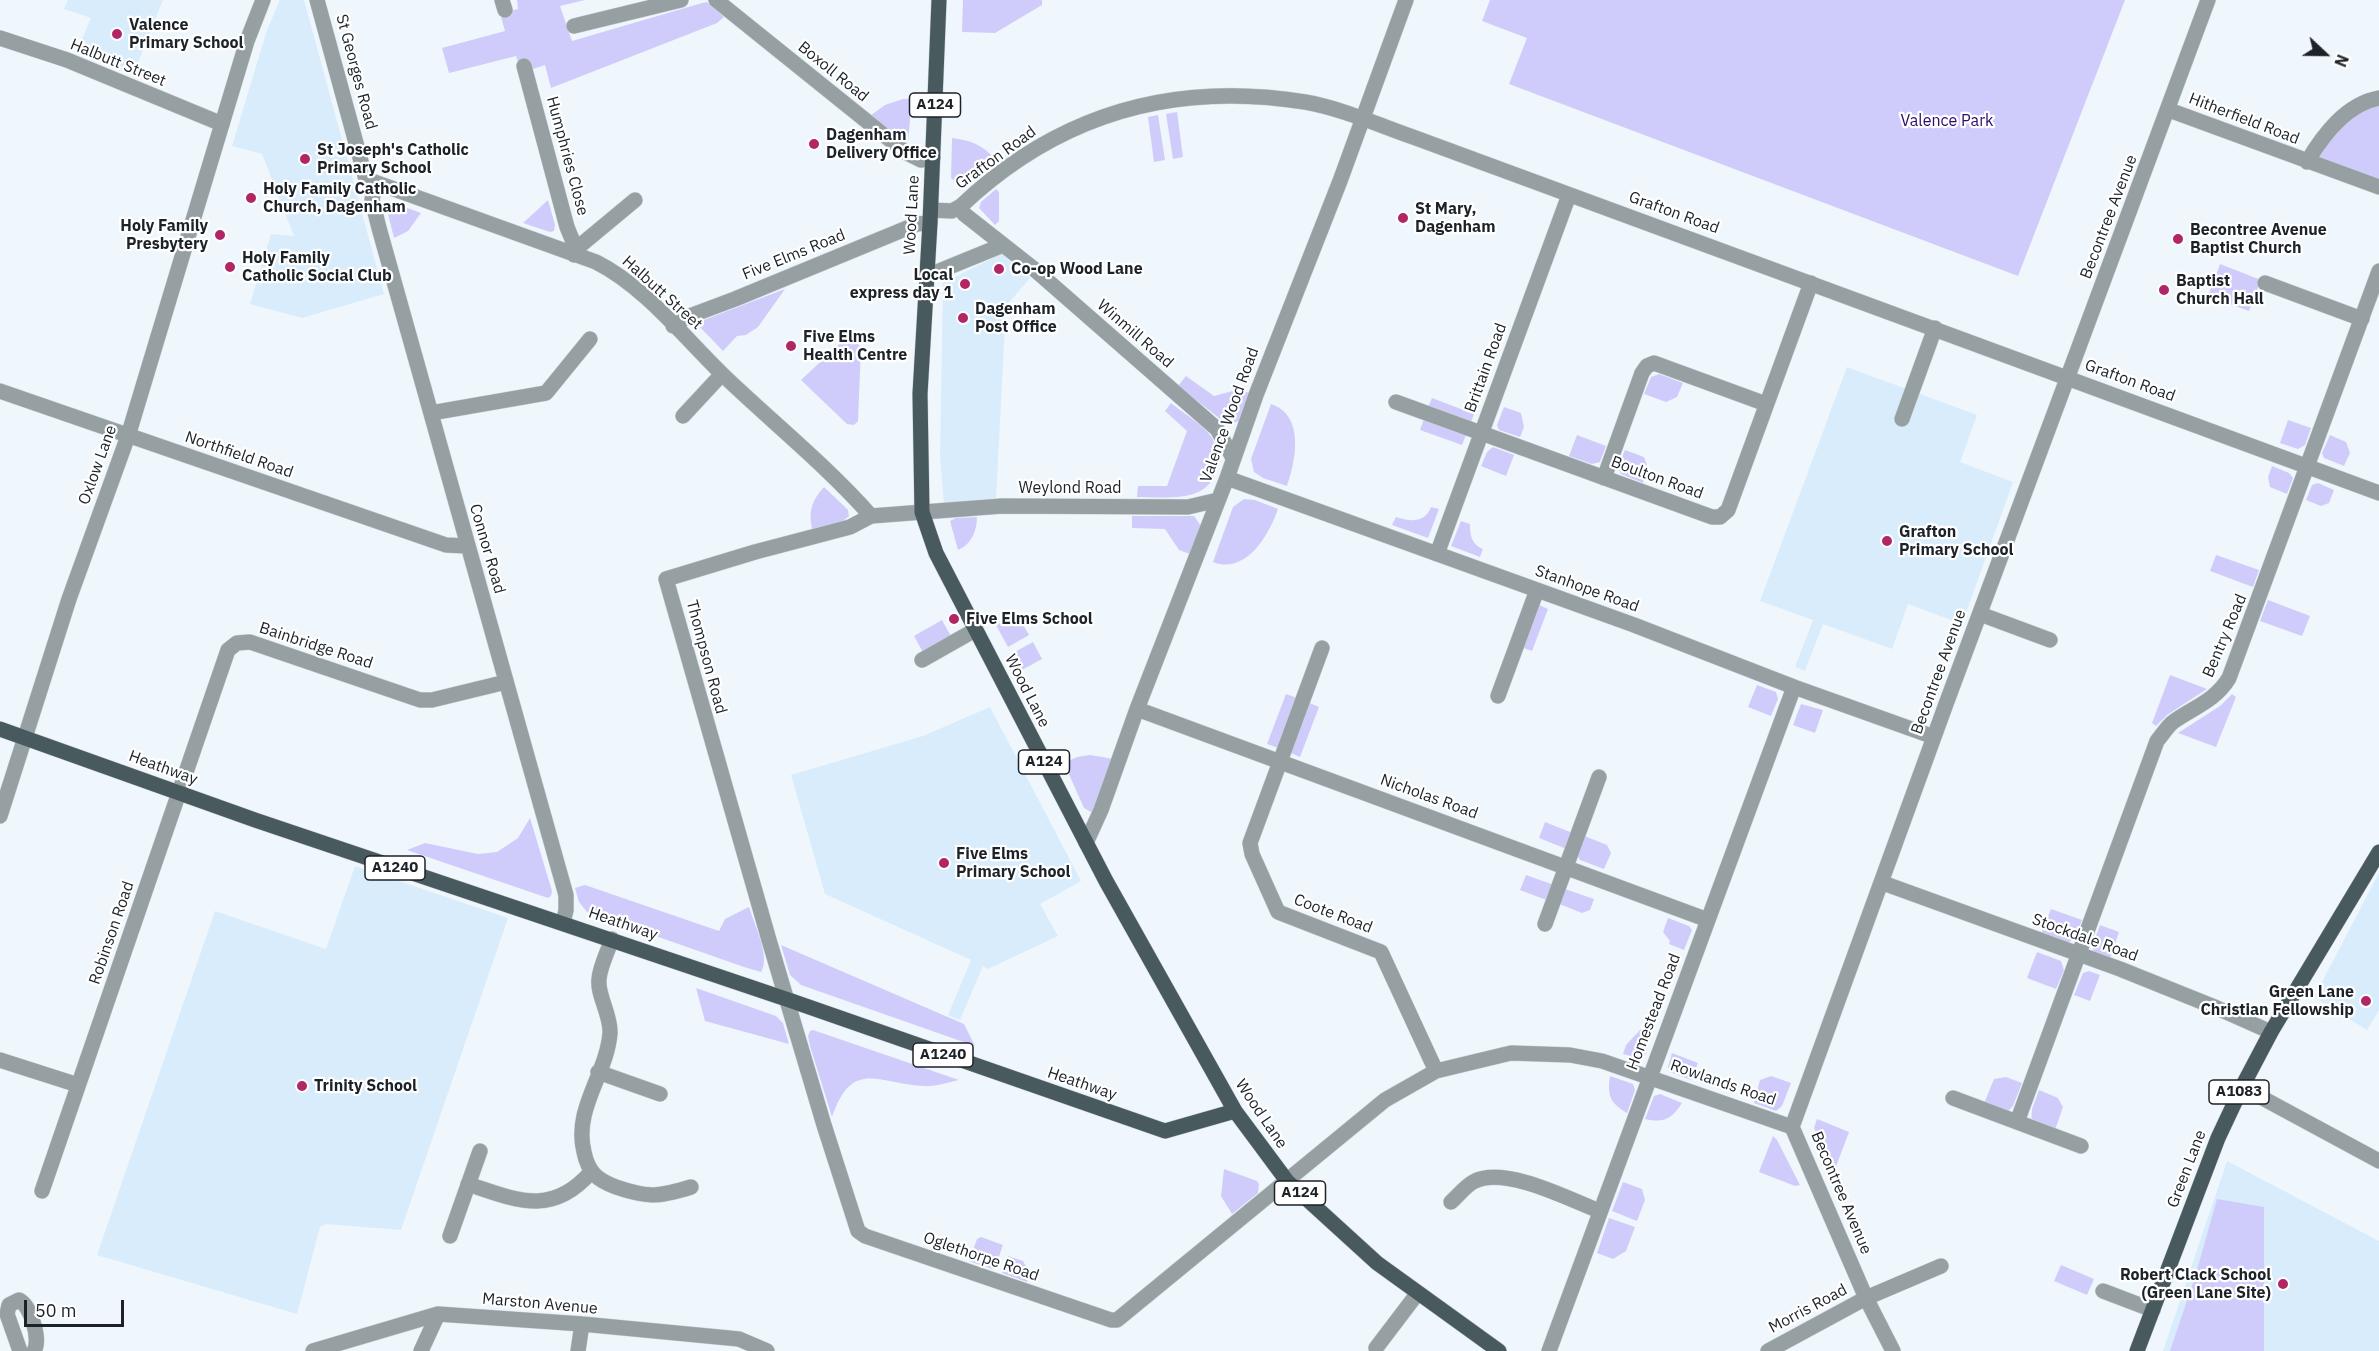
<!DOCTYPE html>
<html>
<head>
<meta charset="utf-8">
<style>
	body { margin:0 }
	#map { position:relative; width:2379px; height:1351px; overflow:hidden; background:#eff7fc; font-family:"IBM Plex Sans",sans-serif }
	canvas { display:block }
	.north { position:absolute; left:2295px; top:24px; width:60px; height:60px; -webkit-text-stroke:4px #fff; paint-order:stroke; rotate:112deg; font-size:16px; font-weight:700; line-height:24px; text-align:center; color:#1c2227 }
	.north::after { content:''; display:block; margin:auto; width:21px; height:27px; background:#1c2227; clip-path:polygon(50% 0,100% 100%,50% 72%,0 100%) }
	.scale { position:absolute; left:24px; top:1300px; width:100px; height:27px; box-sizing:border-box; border:3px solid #1c2227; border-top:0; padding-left:8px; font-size:18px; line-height:21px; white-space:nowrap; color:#1c2227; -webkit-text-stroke:4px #fff; paint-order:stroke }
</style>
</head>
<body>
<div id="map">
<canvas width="2379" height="1351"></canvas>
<div class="north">N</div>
<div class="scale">50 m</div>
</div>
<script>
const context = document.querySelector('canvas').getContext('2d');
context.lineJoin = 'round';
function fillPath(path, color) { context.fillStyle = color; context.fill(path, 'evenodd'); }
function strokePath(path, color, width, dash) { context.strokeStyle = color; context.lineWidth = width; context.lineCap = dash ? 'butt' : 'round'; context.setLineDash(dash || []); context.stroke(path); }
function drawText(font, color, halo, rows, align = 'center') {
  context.font = font + ' "IBM Plex Sans",sans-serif'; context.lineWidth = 4.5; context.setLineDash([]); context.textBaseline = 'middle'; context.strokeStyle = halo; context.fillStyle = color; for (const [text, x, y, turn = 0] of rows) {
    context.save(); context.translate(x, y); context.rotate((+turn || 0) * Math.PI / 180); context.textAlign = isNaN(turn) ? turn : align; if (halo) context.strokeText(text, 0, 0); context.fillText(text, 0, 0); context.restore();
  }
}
fillPath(new Path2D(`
	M68,0H163L133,75L77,51L91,18L64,9Z
	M280,0H304L384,294L302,318L250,304L271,234L294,236L262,154L232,146L267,30Z
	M1005,252L1030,278L1006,306L996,498L944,504L940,455L943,283Z
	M1847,367L1977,415L1960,462L2013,482L1962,624L1908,604L1892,649L1823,624L1805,671L1795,667L1813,620L1760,601Z
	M990,707L1081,881L1040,904L1058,936L988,969L983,966L960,1020L948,1015L971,960L825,894L791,775L923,736Z
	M355,866L508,918L401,1230L326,1224L320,1227L297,1314L97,1255L215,911L326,949Z
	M2379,873V1010L2367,1030L2314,997Z
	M2227,1161L2379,1241V1351H2163Z`), '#d8ecfb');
fillPath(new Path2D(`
	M517,0H585L560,6L572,41L702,3L707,2L724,17L717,23L551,88L545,65L521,73L516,56L449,73L442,48L505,31L500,13L518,9Z
	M963,0H1042V5L995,33L962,32Z
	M1490,0H2125L2018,276L1509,84L1527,38L1482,21Z
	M2379,98V187L2307,162L2320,140Z
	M903,99H912L908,141L905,144L870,116L885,105Z
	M1177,112L1183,157L1173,159L1166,114Z
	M1158,115L1165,160L1154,162L1148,117Z
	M952,138C970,140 983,145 995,159L968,181L958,184L951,178Z
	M996,189L999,192V221L995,225L979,208L981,202Z
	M548,200L555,225L554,231L550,232L523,223Z
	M391,202L421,213L408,231L394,238L387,210Z
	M2220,264L2261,280L2249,311L2208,296Z
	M785,289L758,327L746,335L737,336L723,351L696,323Z
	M849,335L861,347L858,421L854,425L847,424L801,380Z
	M1659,374L1683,383L1677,397L1666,402L1644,394L1651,377Z
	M1186,376L1214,396L1240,389L1249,393L1239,421L1228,425L1178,386Z
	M1432,398L1474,414L1471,422L1427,410Z
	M1171,403C1182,412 1203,425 1211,436C1217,446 1218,457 1216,468C1211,504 1164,497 1137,497L1138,486H1167L1187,431L1165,411Z
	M1271,404C1305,415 1296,461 1287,486L1263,478L1254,472L1251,459Z
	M1504,407L1521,413L1524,427L1520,437L1499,430L1497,425Z
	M1425,416L1466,435L1462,445L1420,430Z
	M2288,420L2311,428L2305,445L2298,449L2280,443Z
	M1577,435L1606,446L1600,462L1592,464L1569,456Z
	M2330,435L2346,442L2350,453L2344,466L2324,458L2322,453Z
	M1493,447L1514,455L1506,476L1481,466L1487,452Z
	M1625,450L1644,457L1648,468L1643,483L1621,474L1618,467Z
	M2272,466L2289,473L2293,478L2287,494L2270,487L2268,477Z
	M2318,483L2334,490L2329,503L2321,506L2306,500L2312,485Z
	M824,487L848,510L849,516L843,521L812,529C808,511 812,500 824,487Z
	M1244,499L1255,500L1278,509C1269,535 1246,575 1213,562L1233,507Z
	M1431,507L1439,509L1428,538L1392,525L1396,517C1410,522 1425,523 1431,507Z
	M1132,516H1194L1201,526L1190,554L1179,550L1165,529L1132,528Z
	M977,517C977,531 971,545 958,550L950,521L956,518Z
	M1461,521L1470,524C1470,536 1472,545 1483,549L1480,557L1451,546Z
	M2216,555L2259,570L2253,587L2210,571Z
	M2268,600L2310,616L2302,636L2260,621Z
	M1537,604L1548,609L1532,651L1521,647Z
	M1017,614L1029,635L1008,647L996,625Z
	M942,620L953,640L925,656L914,636Z
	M1033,642L1042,659L1020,671L1011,654Z
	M2170,675L2207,689L2167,715L2156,726L2152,723Z
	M1757,685L1776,692L1778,699L1771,716L1748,707Z
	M1286,694L1300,699L1281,749L1267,744Z
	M2232,694L2236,697L2216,747L2178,733L2220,706Z
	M1305,701L1319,707L1300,757L1286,751Z
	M1801,704L1823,710L1815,733L1793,725Z
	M1090,755L1114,759L1096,808L1091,812L1084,808L1064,763L1077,757Z
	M530,818L552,891L551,896L548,898L407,850L425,843L478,854L497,852L518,838Z
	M1545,822L1575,834L1569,850L1539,838Z
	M1582,835L1607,845L1611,853L1604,869L1580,860L1576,853Z
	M1526,875L1554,885L1549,901L1520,890Z
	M585,885L719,931L725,919L749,907C754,924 771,957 761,972L744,967L587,912L579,902L575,888Z
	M1562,888L1594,899L1590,910L1582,913L1557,903Z
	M2051,909L2082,920L2074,940L2066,943L2041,934Z
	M1668,918L1689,926L1692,930L1684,950L1669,944L1670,941L1663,932Z
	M2100,925L2119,932L2110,959L2095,954L2092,947Z
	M781,945L964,1024L975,1046L801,985L790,975Z
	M2037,952L2061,961L2064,970L2056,989L2027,978Z
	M2089,971L2100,975L2090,1001L2074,995L2083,973Z
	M696,988L776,1016L783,1023L789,1044L705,1021Z
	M1641,1029L1652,1033L1645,1055L1641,1059L1623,1054L1626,1045Z
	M813,1030L959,1080C947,1083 934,1087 922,1086C877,1083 852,1059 832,1117L810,1046L808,1036L810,1031Z
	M1672,1053L1698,1063L1691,1080L1670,1072L1668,1067Z
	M1610,1076L1633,1084L1635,1090L1627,1113C1610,1103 1607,1095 1610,1076Z
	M1771,1076L1791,1083L1782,1106L1776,1111L1754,1103L1760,1080Z
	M2006,1077L2022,1083L2013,1106L2005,1114L1983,1106L1994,1079Z
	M2039,1090L2058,1098L2063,1107L2054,1133L2031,1124L2032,1109Z
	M1660,1094L1682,1103C1671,1120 1664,1123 1645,1119L1654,1096Z
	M1817,1119L1849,1132L1834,1172L1814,1128Z
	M1773,1136L1777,1140L1800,1185L1795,1186L1759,1172Z
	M1224,1169L1257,1181L1259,1184L1258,1193L1232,1214L1221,1196Z
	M1623,1182L1642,1189L1645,1200L1637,1221L1612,1211Z
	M2217,1199L2264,1207V1351H2170L2195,1277Z
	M1609,1218L1635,1227L1626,1251L1613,1259L1597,1253Z
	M981,1237L1003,1245L995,1268L992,1269L969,1261L977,1239Z
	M1008,1256L1023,1261L1030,1273L1027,1282L1002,1273Z
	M2061,1265L2094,1279L2087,1295L2054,1281Z`), '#cfccfc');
const minor = new Path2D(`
	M317,0L365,176L369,180L596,262C644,286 684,337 722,374C772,422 826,465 871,516
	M502,0L505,10
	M716,0L905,152L921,160L933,158
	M574,26L681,0
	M0,38L67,60L222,124
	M524,66L567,227L576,249L574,255
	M2169,110L2379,187
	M2307,162C2323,135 2346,104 2379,98
	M375,184L372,200L379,228L566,895V910L563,923
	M961,206C1058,114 1174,81 1305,102C1340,108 1379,125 1413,137L2379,493
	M931,210L952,211L961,206L964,214L1034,269L1217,429L1233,458
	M576,249L635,200
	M927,276L1003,245
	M2265,283L2362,319
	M673,326L687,317L735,299L917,224L930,223
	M0,391L446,545L467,546
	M1396,402L1712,517H1720L1728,510L1811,283
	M431,413L546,393L590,339
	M683,416L722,374
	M1902,419L1935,328
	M1227,478L1634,625L1794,687L1934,737
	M1604,478L1642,373L1647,366L1654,363L1766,404
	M1218,500L1188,507L1002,506L871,516L850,527L755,552L666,579L769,940L824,1125L858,1231L865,1236L1111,1320H1117L1385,1100L1436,1071L1511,1053L1570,1055L1602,1061L1792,1127
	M1437,554L1569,195
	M1980,614L2050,640
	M1322,648L1250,843L1252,854L1278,912L1381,952L1436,1071
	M922,660L975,630
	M1498,696L1537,590
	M1137,709L1708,920
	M1086,843L1101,810L1137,709L1227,478L1256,395L1340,181L1406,0
	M1883,883L2120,969L2217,1008L2271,1032
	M1545,924L1599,777
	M612,939C608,951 600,966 599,979C597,995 611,1015 610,1033C607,1074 573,1109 584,1152C588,1172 597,1180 616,1187C648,1198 659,1197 691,1187
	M0,1060L78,1085
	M598,1072L660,1094
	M2242,1087L2379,1161
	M1953,1098L2081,1146
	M2017,1122L2157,741C2162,735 2167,727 2173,722C2194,707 2215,701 2229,678L2379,271
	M468,1184C516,1200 552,1217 591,1172
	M42,1191L228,650L237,643L250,642L420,700H432L506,682
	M1451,1202C1458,1196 1466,1185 1475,1181C1505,1166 1569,1199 1599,1211
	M450,1236L480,1151
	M2103,1291L2153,1310
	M1376,1348L1417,1294
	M20,1351L7,1314L9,1305L19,1300C31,1306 41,1340 34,1351
	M313,1351L438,1314L582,1324L739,1339L767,1351
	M421,1351L438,1314
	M578,1351L582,1324
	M1549,1351L1794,687
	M1768,1351L1866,1298L1941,1266
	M1893,1351L1866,1298L1792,1127L1946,704L2208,0`);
const tertiary = new Path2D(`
	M0,816L69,599L128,436L247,41L263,0`);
const primary = new Path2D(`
	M939,0L930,223L920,394L922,512L936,553L1106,881L1235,1111L1287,1181L1377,1263L1499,1351
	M0,729L255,820L786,999L1165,1131L1235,1111
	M2137,1351L2218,1138L2242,1087L2271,1032L2379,852`);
strokePath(minor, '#c9d1d6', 16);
strokePath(tertiary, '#c9d1d6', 16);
strokePath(primary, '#c9d1d6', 16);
strokePath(minor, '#96a0a3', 15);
strokePath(tertiary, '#96a0a3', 15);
strokePath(primary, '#495a5f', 15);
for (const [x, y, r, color] of [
	[117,34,6,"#b12665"],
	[814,144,6,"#b12665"],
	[305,159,6,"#b12665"],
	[251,198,6,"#b12665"],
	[1403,218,6,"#b12665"],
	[220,235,6,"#b12665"],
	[2178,239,6,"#b12665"],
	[230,267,6,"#b12665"],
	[999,269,6,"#b12665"],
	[965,284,6,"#b12665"],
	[2164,290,6,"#b12665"],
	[963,318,6,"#b12665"],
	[791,346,6,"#b12665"],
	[1887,541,6,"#b12665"],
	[954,619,6,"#b12665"],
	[944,863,6,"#b12665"],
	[2366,1001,6,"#b12665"],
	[302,1086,6,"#b12665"],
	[2283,1284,6,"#b12665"]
]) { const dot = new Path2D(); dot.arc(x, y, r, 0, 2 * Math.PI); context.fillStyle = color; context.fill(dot); strokePath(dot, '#fff', 2); }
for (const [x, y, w] of [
	[935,105,51],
	[1044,762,51],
	[395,868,60],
	[943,1055,60],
	[2239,1092,60],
	[1300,1193,51]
]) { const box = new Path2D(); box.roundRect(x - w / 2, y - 12, w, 24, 4.5); context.fillStyle = '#fff'; context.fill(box); strokePath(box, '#1c2227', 1.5); }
drawText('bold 15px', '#1c2227', null, [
	["A124",935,105],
	["A124",1044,762],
	["A1240",395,868],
	["A1240",943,1055],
	["A1083",2239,1092],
	["A124",1300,1193]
]);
drawText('bold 16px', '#1c2227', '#fff', [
	["Valence",129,25],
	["Primary School",129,43],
	["Dagenham",826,135],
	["Delivery Office",826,153],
	["St Joseph's Catholic",317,150],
	["Primary School",317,168],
	["Holy Family Catholic",263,189],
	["Church, Dagenham",263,207],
	["St Mary,",1415,209],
	["Dagenham",1415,227],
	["Holy Family",208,226,"right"],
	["Presbytery",208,244,"right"],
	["Becontree Avenue",2190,230],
	["Baptist Church",2190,248],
	["Holy Family",242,258],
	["Catholic Social Club",242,276],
	["Co-op Wood Lane",1011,269],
	["Local",953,275,"right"],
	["express day 1",953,293,"right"],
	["Baptist",2176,281],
	["Church Hall",2176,299],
	["Dagenham",975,309],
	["Post Office",975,327],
	["Five Elms",803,337],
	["Health Centre",803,355],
	["Grafton",1899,532],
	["Primary School",1899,550],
	["Five Elms School",966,619],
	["Five Elms",956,854],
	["Primary School",956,872],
	["Green Lane",2354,992,"right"],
	["Christian Fellowship",2354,1010,"right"],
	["Trinity School",314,1086],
	["Robert Clack School",2271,1275,"right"],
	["(Green Lane Site)",2271,1293,"right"]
], 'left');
drawText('16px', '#1c2227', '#fff', [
	["Halbutt Street",118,63,22],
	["St Georges Road",356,72,75],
	["Boxoll Road",833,72,39],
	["Hitherfield Road",2244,119,21],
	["Humphries Close",567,156,75],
	["Grafton Road",996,158,-36],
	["Grafton Road",1674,213,20],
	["Wood Lane",912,215,-87],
	["Becontree Avenue",2109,217,-69],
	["Five Elms Road",794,255,-22],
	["Halbutt Street",662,293,42],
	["Winmill Road",1135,334,41],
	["Brittain Road",1486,368,-70],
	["Grafton Road",2130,381,20],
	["Valence Wood Road",1230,415,-70],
	["Northfield Road",239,455,19],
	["Oxlow Lane",98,465,-70],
	["Boulton Road",1657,478,20],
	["Weylond Road",1070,488],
	["Connor Road",487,549,74],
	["Stanhope Road",1587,589,20],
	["Bentry Road",2225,636,-67],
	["Bainbridge Road",316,646,18],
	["Thompson Road",706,657,75],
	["Becontree Avenue",1939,672,-70],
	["Wood Lane",1027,691,63],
	["Heathway",163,768,20],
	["Nicholas Road",1429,797,20],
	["Coote Road",1333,914,21],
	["Heathway",623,924,19],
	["Robinson Road",112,933,-71],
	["Stockdale Road",2085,938,20],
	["Homestead Road",1654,1012,-69],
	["Rowlands Road",1723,1083,19],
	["Heathway",1082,1084,19],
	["Wood Lane",1261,1114,56],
	["Green Lane",2187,1169,-69],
	["Becontree Avenue",1841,1193,67],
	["Oglethorpe Road",981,1257,19],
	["Marston Avenue",540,1304,5],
	["Morris Road",1808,1309,-28]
]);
drawText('16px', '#2b0b6b', '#fff', [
	["Valence Park",1947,121]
]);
</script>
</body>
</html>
